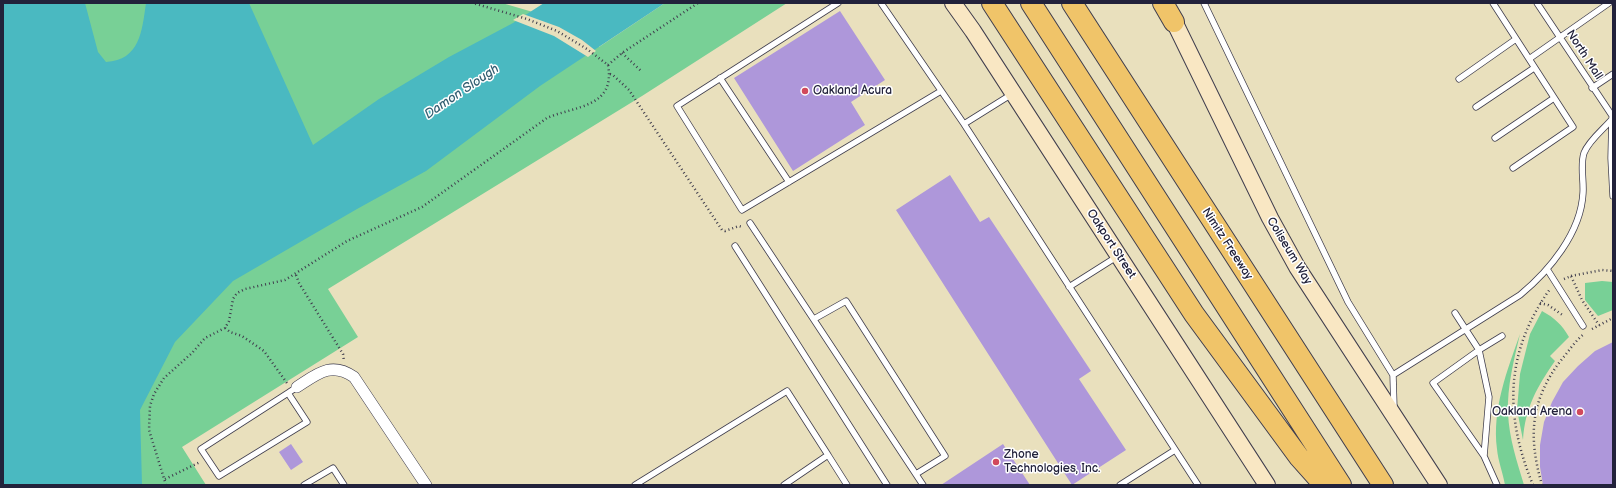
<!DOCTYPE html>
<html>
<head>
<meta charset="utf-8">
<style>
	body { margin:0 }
	#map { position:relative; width:1616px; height:488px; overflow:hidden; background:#e9e0bd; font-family:"Balsamiq Sans",sans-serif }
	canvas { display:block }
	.frame { position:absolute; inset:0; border:4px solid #22223b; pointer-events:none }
</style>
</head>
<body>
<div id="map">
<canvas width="1616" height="488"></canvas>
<div class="frame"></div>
</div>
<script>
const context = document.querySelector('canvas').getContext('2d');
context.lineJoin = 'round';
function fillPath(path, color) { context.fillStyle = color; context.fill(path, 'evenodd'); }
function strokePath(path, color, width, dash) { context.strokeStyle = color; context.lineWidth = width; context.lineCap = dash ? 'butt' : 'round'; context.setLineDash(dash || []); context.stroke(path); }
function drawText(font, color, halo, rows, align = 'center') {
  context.font = font + ' "Balsamiq Sans",sans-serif'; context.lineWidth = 3; context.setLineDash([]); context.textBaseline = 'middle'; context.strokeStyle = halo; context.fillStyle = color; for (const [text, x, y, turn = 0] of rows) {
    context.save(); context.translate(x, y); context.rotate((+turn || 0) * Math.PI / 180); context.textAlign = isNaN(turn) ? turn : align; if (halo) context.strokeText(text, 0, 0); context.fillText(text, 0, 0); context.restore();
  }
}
fillPath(new Path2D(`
	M3,3H502L550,17L599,47L665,3H787L642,96L328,289L358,337L182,447L206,485H3Z
	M1602,281L1613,282V310L1598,316L1585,300V283Z
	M1542,311C1555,318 1562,325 1569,337L1550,356L1555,361C1537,387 1525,408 1523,440L1517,410L1520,374L1530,334Z
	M1520,334C1514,360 1507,386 1508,413C1509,438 1517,462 1524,485H1505C1503,473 1498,461 1497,449C1492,409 1507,371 1520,334Z`), '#78d096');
fillPath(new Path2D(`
	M3,3H85L98,52L106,62C140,60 142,31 146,3H249L313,145L379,99L449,57L513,23L544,3H665L540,86L426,171L357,209L233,281L175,342L140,410L142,485H3Z`), '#4ab9c1');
fillPath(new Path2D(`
	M523,14L559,27L582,40L596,51L588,57L554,36L513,20Z`), '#e9e0bd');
fillPath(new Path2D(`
	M840,11L885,80L851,102L865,125L793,171L734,78Z
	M950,175L980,222L989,217L1091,371L1079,379L1126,450L1072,485L896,210Z
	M1613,342V485H1543L1540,467V445L1544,422L1552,402L1563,382L1578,366L1595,351Z
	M291,444L303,462L291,470L279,452Z
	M1003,444L1030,485H941Z`), '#ae97da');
const lane = new Path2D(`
	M838,3L677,106L742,210L941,91
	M881,3L964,124L1198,485
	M1204,3L1348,302L1393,375L1394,408
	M1493,3L1573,127L1513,168
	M1537,3L1613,117
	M1529,59L1609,3
	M720,78L789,182
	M1459,79L1516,39
	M1592,88L1613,74
	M1476,107L1534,68
	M1612,118L1611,158L1613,196
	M964,124L1012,94
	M1495,138L1554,98
	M750,223L923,485
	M735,246L887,485
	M1547,269L1583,326
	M1069,287L1118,256
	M1455,313L1479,350L1433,383L1484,456L1489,397L1479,350L1502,336
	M814,319L846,301L945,456L916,474
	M1393,375L1520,295C1549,271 1581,233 1583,193C1584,181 1580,165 1584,153C1589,140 1604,129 1613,118
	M288,393L307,422L219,476L201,449L288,393L297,387
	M1484,456L1497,485
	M304,485L333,468L344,485
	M635,485L787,391L828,455
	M784,485L828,455L847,485
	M1120,485L1175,450`);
const street = new Path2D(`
	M297,387C317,374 331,361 354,377L426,485`);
const secondary = new Path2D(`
	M953,3L973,31L1267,485
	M1169,11L1270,218L1297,267L1439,485`);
const highway = new Path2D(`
	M992,3L1194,314L1299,457L1324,485
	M1031,3L1341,485
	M1072,3L1383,485
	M1163,3L1174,22`);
strokePath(lane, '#403e4e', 7);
strokePath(street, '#403e4e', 12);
strokePath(secondary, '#403e4e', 18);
strokePath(highway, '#403e4e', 22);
strokePath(new Path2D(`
	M622,53L641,71
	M608,65L622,53L698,3
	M610,74L613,75L629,90L722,230L725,231L739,226L742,227
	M296,275L299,283L343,354L344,361
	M1571,276L1602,270L1613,271
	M1564,279L1571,276L1582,300L1599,325
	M1540,303L1548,305L1564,316
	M225,328L230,332L242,336L264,351L287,383
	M1592,329L1613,318
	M165,479L200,462
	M166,485L149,430L150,406L154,394L164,378L192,353L205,338L225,328L229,321L233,299L237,293L245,289L285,280L347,241L422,207L547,118C574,106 616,108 608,65L587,49L557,31L527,19L473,3
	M1533,485C1504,415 1505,352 1550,289
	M1542,485C1528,437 1530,400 1562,359C1569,351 1575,341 1584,334`), '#403e4e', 2.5, [1, 3]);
strokePath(lane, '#fff', 5.5);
strokePath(street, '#fff', 11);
strokePath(secondary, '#f9e7c3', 16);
strokePath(highway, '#f0c469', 20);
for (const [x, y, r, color] of [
	[805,91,4,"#d1495b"],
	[1580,412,4,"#d1495b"],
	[996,462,4,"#d1495b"]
]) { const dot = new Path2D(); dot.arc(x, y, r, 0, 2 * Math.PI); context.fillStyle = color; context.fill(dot); strokePath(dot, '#fff', 1.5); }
drawText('12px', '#22223b', '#fff', [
	["North Mall",1584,55,57],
	["Oakport Street",1111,244,57],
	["Nimitz Freeway",1227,244,57],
	["Coliseum Way",1289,251,59]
]);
drawText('12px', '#22223b', '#fff', [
	["Oakland Acura",813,91],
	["Oakland Arena",1572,412,"right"],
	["Zhone",1004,455],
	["Technologies, Inc.",1004,469]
], 'left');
drawText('italic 13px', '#325e71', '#fff', [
	["Damon Slough",462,92,-34]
]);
</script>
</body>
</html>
